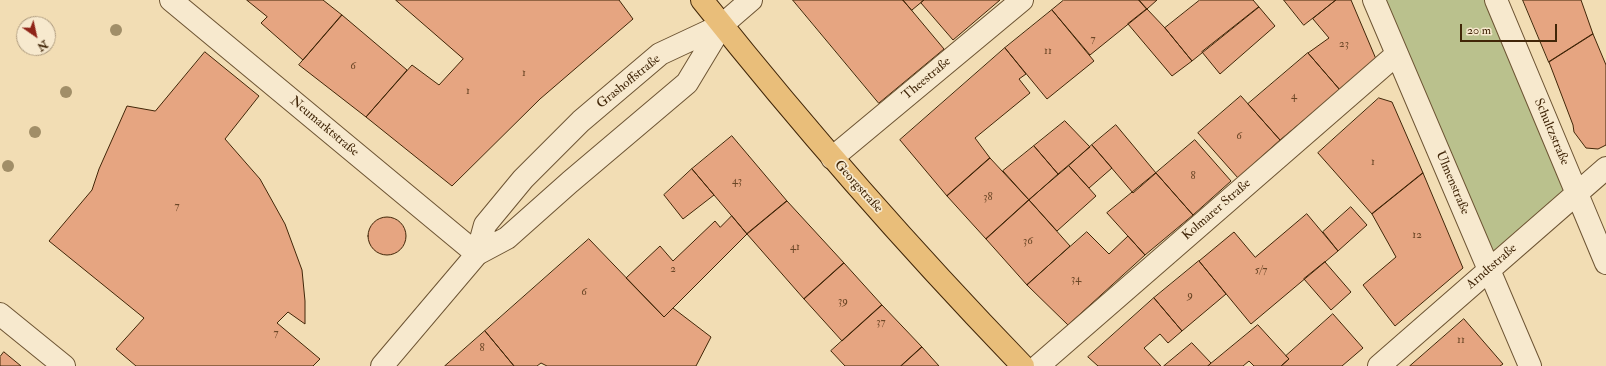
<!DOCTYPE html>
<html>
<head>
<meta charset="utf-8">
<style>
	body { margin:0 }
	#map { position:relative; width:1606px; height:366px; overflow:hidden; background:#f2ddb4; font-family:"IM FELL Double Pica",serif }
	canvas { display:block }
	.north { position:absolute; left:16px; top:16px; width:40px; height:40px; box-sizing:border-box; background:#f7e9ce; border:1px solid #ae9b7f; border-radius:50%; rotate:146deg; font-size:11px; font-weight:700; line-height:16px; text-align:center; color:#412608 }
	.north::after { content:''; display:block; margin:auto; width:14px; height:18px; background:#8f2418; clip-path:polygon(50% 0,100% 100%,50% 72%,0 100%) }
	.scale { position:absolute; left:1460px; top:24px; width:97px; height:18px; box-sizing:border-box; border:2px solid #412608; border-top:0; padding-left:5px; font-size:12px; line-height:14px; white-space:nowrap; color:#412608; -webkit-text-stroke:3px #f7e9ce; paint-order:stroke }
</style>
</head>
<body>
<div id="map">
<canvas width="1606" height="366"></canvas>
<div class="north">N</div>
<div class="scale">20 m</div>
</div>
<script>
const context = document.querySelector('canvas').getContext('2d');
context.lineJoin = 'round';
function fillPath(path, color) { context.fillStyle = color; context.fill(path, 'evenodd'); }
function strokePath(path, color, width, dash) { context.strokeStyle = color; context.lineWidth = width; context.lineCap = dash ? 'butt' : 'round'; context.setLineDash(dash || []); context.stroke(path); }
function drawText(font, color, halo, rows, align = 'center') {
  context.font = font + ' "IM FELL Double Pica",serif'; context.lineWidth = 3.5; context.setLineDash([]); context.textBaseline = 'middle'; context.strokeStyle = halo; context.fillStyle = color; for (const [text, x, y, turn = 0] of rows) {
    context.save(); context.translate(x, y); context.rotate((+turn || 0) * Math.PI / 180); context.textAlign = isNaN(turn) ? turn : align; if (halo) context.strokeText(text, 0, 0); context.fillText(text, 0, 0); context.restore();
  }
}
fillPath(new Path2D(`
	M1385,0H1488L1567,187L1492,256Z`), '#bac18d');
const building = new Path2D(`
	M247,0H323L342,15L303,60L261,23L267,17Z
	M396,0H619L633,19L540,99L452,186L366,117L412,65L439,85L463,59Z
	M793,0H903L944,49L879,103Z
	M903,0H924L912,10Z
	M924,0H1000L953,40L921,3Z
	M1064,0H1139L1147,9L1090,55L1052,10Z
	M1139,0H1157L1147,9Z
	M1200,0H1253L1259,7L1192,61L1165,28Z
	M1284,0H1336L1304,25Z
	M1336,0H1351L1376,59L1340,90L1308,53L1329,38L1313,19Z
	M1523,0H1581L1593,34L1549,62Z
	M1259,7L1275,26L1220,74L1202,52Z
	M1147,9L1165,28L1192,61L1172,76L1128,24Z
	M1052,10L1094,61L1047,99L1005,48Z
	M342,15L407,70L366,117L299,65Z
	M1593,34L1606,65V145L1598,149L1586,148L1574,132L1573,125L1549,62Z
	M1005,48L1026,74L1019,79L1030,93L975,138L990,158L947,196L900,140Z
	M205,52L259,96L225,139L260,179L285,224L302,270L305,301V324L288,312L277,323L320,359L313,366H136L116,349L144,318L49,241L92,190L99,169L127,106L155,111Z
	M1308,53L1340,90L1280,140L1248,104Z
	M1241,96L1280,140L1238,178L1198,133Z
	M1379,98L1392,102L1423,173L1372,214L1318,153Z
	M1065,121L1090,147L1058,174L1034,146Z
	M1116,125L1156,173L1133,193L1092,145Z
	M732,136L787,201L747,234L692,169Z
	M1195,140L1231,181L1193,215L1156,173Z
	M1092,145L1112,168L1089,188L1069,166Z
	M1034,146L1058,174L1029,200L1003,171Z
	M990,158L1029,200L986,239L947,196Z
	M1069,166L1096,196L1057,231L1029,200Z
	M692,169L714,195L683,219L664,195Z
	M1156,173L1193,215L1145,255L1107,213Z
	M1423,173L1463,268L1395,326L1363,285L1396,257L1372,214Z
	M1029,200L1070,246L1027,285L986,239Z
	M787,201L844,263L804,299L747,234Z
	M1351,207L1367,225L1338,251L1323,232Z
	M1307,214L1338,251L1251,324L1199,261L1234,232L1255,257Z
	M732,216L747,234L664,317L626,278L660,246L673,261L715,221L720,227Z
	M368 236a19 19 0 1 1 38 0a19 19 0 1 1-38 0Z
	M1087,232L1109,254L1128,236L1145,255L1068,325L1027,285Z
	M589,239L664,317L673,308L711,337L696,366H547L541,363L537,366H514L485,331Z
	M1199,261L1226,294L1182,331L1154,298Z
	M1325,262L1351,292L1331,310L1304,279Z
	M844,263L882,305L842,341L804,299Z
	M1154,298L1182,331L1168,343L1160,334L1144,348L1161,366H1098L1088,357Z
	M882,305L922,347L901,366H845L831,351Z
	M1333,314L1363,348L1342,366H1281L1289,359L1286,356Z
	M1464,319L1503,364L1500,366H1410Z
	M1258,325L1289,359L1281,366H1254L1249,361L1243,366H1208Z
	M485,331L514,366H445Z
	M1192,343L1211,363L1208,366H1164Z
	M922,347L939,366H901Z
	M4,352L21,366H0V357Z`);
fillPath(building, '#e6a581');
strokePath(building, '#412608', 1);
const minor = new Path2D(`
	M171,0L477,254
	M1374,0L1530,366
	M1496,0L1606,263
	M722,25L751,0
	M832,158L1022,0
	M0,314L64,366
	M1038,366L1397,54
	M1379,366L1606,168`);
const tertiary = new Path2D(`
	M477,254L507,238L570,182L687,83L722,25
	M382,366L477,254L485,225L523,179L581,121L660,54L722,25`);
const primary = new Path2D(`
	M702,0C803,127 910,249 1023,366`);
strokePath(minor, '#6d5433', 24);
strokePath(tertiary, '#6d5433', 24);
strokePath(primary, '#412608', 24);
strokePath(minor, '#f7e9ce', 22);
strokePath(tertiary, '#f7e9ce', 22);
strokePath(primary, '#e9be7a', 22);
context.fillStyle = '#a18e68';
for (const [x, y] of [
	[116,30],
	[66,92],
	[35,132],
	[8,166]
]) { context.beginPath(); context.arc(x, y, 6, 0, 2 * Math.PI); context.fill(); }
drawText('11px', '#6a4626', null, [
	["7",1093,40],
	["23",1344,45],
	["11",1048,52],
	["6",353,67],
	["1",524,74],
	["1",468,92],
	["4",1294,97],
	["6",1239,137],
	["1",1373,163],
	["8",1193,177],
	["43",737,182],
	["38",988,198],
	["7",177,207],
	["12",1417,236],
	["36",1028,242],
	["41",795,248],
	["2",673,270],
	["5/7",1261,271],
	["34",1076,280],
	["6",584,293],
	["9",1190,296],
	["39",843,302],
	["37",881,323],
	["7",276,334],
	["11",1461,341],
	["8",482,349]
]);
drawText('13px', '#412608', '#f7e9ce', [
	["Theestraße",927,79,-40],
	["Grashoffstraße",629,82,-39],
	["Neumarktstraße",324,127,40],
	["Schultzstraße",1551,132,67],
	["Ulmenstraße",1452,183,67],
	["Georgstraße",858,187,48],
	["Kolmarer Straße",1217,210,-41],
	["Arndtstraße",1492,267,-41]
]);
</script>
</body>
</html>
